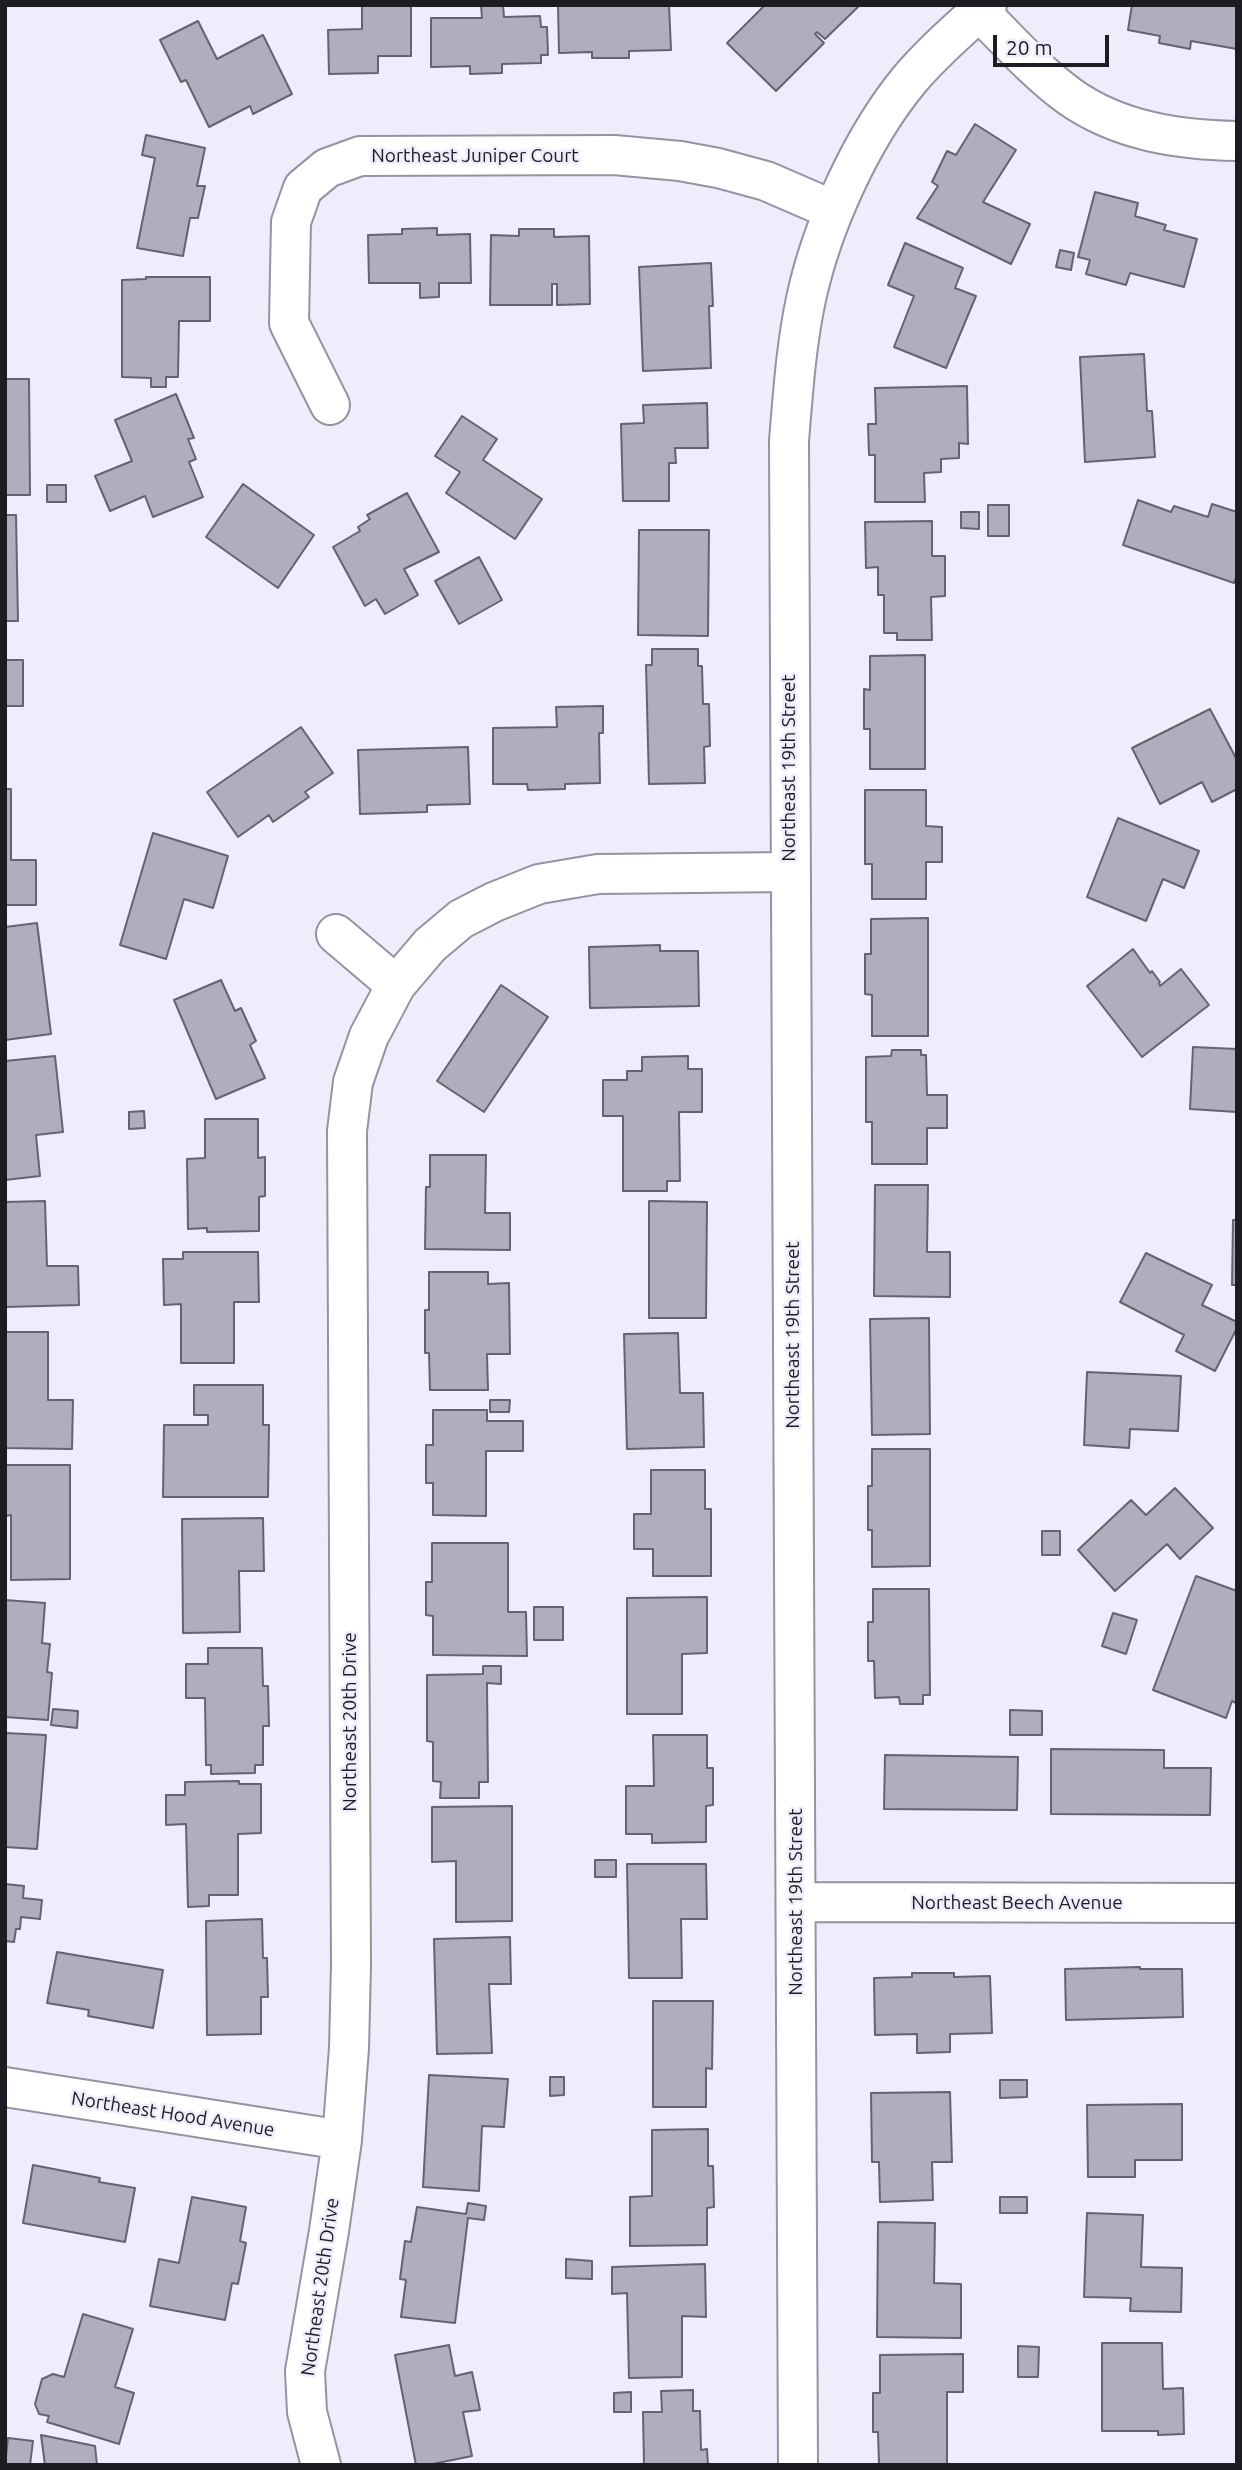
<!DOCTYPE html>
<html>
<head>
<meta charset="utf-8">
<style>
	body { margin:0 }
	#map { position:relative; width:1242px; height:2470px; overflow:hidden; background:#f0ecfc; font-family:Ubuntu,sans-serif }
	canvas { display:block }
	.frame { position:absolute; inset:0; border:7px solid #1e1c22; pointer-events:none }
	.scale { position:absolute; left:993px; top:35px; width:116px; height:32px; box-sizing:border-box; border:4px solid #1e1c22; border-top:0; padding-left:9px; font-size:21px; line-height:24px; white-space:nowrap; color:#1e1c22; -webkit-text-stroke:5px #f0ecfc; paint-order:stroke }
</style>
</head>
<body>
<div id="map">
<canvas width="1242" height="2470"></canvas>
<div class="frame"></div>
<div class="scale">20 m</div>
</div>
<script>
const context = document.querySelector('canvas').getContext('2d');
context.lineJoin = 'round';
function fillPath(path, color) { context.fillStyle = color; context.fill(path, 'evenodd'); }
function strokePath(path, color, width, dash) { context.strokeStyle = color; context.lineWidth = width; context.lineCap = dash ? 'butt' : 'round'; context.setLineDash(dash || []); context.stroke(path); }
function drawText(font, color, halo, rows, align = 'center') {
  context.font = font + ' Ubuntu,sans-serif'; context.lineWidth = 5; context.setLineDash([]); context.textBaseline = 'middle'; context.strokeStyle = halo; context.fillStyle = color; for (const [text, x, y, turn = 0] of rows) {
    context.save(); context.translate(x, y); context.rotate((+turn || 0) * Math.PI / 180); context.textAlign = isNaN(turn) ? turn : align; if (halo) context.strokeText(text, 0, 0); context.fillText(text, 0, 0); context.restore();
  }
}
const building = new Path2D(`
	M362,5H411V56H378V73L329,74L328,30L362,29Z
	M481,5H503L504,17L540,16L541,27H547L548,55H541V63L502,64V73L470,74V66L431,67V18H482Z
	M558,5H669L671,50L629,51V58H592V52L559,53Z
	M765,5H860L825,39L817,32L815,34L824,43L776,91L727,43Z
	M1132,5H1237V49L1191,41L1190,49L1159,43L1160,36L1128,30Z
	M198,21L217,59L263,35L292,94L253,114L250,106L209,127L186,80L181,82L160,40Z
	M975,124L1016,150L983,202L1030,224L1011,264L917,218L938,186L932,182L947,151L956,155Z
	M146,135L205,148L197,186H205L198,218H190L183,256L137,248L155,158L142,155Z
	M1095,192L1138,203L1135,216L1166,225L1164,230L1197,239L1184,287L1130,273L1126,285L1086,274L1090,260L1078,257Z
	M437,228V235L470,234L471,283H439V297L420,298V283H369L368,235L402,234V229Z
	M519,229H554V237L589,236L590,304L557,305V284H552V305H490L491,235L519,236Z
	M905,243L963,268L955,288L976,296L946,368L894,347L914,296L888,285Z
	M1060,250L1074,253L1071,270L1056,267Z
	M711,263L713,306H709L711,368L643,371L639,267Z
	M146,277H210V321H179L178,377H166V387H151V378L122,377V280L146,279Z
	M1144,354L1147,411H1152L1155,457L1085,462L1080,357Z
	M5,379H29L30,495H5Z
	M967,386L968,444L959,443V458L941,459V472L924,473L925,502H875V455H869L868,424H876L875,388Z
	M176,394L194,438L188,439L196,459L189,462L203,497L153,517L145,496L110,511L95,476L132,461L115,420Z
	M707,403L708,448H675L676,463H669V501H623L621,424L644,423L643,405Z
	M462,416L497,439L483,460L542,499L515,539L446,493L460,472L435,456Z
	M243,484L314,535L278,588L206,537Z
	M47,485H66V502H47Z
	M407,493L439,552L404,569L418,595L385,614L376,599L365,606L333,547L360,531L358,527L370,519L367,515Z
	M1138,500L1171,512L1174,506L1208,517L1212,504L1237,512V575L1234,583L1123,545Z
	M988,505H1009V536H988Z
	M961,512H979V529L961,528Z
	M5,515H16L18,621H5Z
	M932,521V556H945V596L931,597L932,640H897V633H884V595H878V567L866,568L865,522Z
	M639,530H709L708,636L638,635Z
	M479,557L502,600L459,624L435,581Z
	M652,649H698V666H702L703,704H709L710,746L704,747L705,783L649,784L646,665H652Z
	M925,655V769H870V729H864V689L870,690V656Z
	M5,660H23V706H5Z
	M603,706V733H599L600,783L565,784V789L528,790L527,784H493V728L557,727L556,707Z
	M1210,709L1237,760V789L1212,802L1202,782L1160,804L1132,748Z
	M301,727L333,773L305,792L309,797L273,822L269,815L238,837L207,792Z
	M468,747L470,804L427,805V812L360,814L358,750Z
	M5,789H11V860H36V905H5Z
	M865,790H926V826L942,827V862H926V899H872V864H865Z
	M1118,818L1199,851L1184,888L1163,879L1146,921L1087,897Z
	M153,833L228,856L213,908L184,899L166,959L120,945Z
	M928,918V1036H872V995L865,994V954H871V919Z
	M37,923L51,1034L5,1040V927Z
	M660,945V951H698L699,1006L590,1008L589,947Z
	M1133,949L1150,973L1152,971L1160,982L1159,983L1160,986L1181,969L1209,1005L1142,1057L1087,986Z
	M221,980L235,1011L241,1008L256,1041L250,1045L265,1078L216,1099L174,1000Z
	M501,985L548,1017L484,1112L437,1081Z
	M1193,1047L1237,1049V1112L1190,1109Z
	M892,1050H921V1055H926L927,1095H947V1128H927V1164H872V1122H866V1057L891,1056Z
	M55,1056L63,1132L36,1135L40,1176L5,1180V1061Z
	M688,1056V1069H702V1112H679L680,1181H667V1191H623V1116H603V1080H627V1071H642V1057Z
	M144,1111L145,1128L129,1129V1112Z
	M205,1119H258V1158L265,1157V1196L259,1197V1231L207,1232V1228L188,1229L187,1159L205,1158Z
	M430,1155H486L485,1213H510V1250L425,1249L426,1187H430Z
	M875,1185H928L927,1252H950V1297L874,1296Z
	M45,1201L47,1266H78L79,1305L5,1307V1202Z
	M649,1201L707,1202L706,1318H649Z
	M1233,1220H1237V1285H1232Z
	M183,1252H258L259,1302H234V1363H181V1304L164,1305L163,1259H183Z
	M1146,1253L1212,1285L1202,1305L1237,1322V1328L1215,1371L1176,1351L1184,1335L1120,1302Z
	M429,1272H488V1284L509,1283L510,1354H487L488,1390H430L429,1353H425V1310H429Z
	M929,1318L930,1434L872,1435L870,1319Z
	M5,1332H48V1400H73L72,1449L5,1448Z
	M678,1333L680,1393H703L704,1447L627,1449L624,1334Z
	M1087,1372L1181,1376L1178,1431L1130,1429L1129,1448L1084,1445Z
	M194,1385H263V1425H269L268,1497H163L164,1425H208V1415H194Z
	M490,1400H510L509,1412H490Z
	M433,1410H487V1421H523V1451H486V1516L433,1515V1483H426V1445H433Z
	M872,1449H930V1566L872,1567V1530H868V1486H872Z
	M5,1465H70V1579L11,1580V1515L5,1516Z
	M651,1470H705V1509H711V1576H653V1549H634V1514H651Z
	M1175,1488L1213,1528L1180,1559L1167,1544L1115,1591L1078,1550L1131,1500L1146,1515Z
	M263,1518L264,1571H239L240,1632L183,1633L182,1519Z
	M1042,1531H1060V1555H1042Z
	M432,1543H508V1612H526L527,1656L433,1655V1616L426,1615V1582H432Z
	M1196,1576L1237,1591V1701L1236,1703L1232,1701L1226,1718L1153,1690Z
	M873,1589H929L930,1695H923V1704H900L899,1697L875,1698L874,1661H868V1622H873Z
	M707,1597V1653L682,1654V1714H627V1598Z
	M5,1600L45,1603L42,1643L50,1644L47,1672L52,1673L48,1720L5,1717Z
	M534,1607H563V1640H534Z
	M1113,1613L1137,1620L1126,1654L1102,1646Z
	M208,1648H262L263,1686H268L269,1726H263V1765H255V1773L211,1774V1765H206L205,1698H186V1664H208Z
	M483,1666H501V1684L487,1683L488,1782H479V1798H440L441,1782L433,1781V1742L427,1741V1675L483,1674Z
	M53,1709L78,1711L77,1728L51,1725Z
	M1010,1710L1042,1711V1735H1010Z
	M5,1733L46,1735L37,1849L5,1847Z
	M653,1735H707V1768H713V1805L706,1806V1842L652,1843V1834H626V1786H654Z
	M1051,1749L1164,1750V1768H1211L1210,1815L1051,1814Z
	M885,1755L1018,1757L1017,1810L884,1809Z
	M239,1781V1784H261V1833L238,1834V1895H209V1906L188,1907L186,1824L166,1825V1795H185V1782Z
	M512,1806V1921L456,1922V1861L432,1862V1807Z
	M595,1860H616V1877H595Z
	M627,1864H706L707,1919H681L682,1978H629Z
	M5,1884L24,1886L23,1898L42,1900L40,1919L21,1917L20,1929H16L14,1942L5,1941Z
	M262,1919L263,1958H267L268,1997H261V2034L207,2035L206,1921Z
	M510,1937L511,1984H489L492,2053L437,2054L434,1939Z
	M57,1952L163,1970L153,2028L88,2016L89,2010L47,2003Z
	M1140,1967V1969H1182L1183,2017L1066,2020L1065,1969Z
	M912,1973H954V1977L990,1976L992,2033L950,2034V2052L917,2053V2034L875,2035L874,1978L912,1977Z
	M653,2001H713L712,2069L706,2068V2107H653Z
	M429,2075L508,2079L504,2127L482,2126L479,2191L423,2187Z
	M550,2077H564V2095L550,2096Z
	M1000,2080H1027V2097L1000,2098Z
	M950,2092L952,2162H932L933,2200L880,2202L879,2162H872L871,2093Z
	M1182,2104V2160H1135V2177H1088L1087,2105Z
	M708,2129V2166H713L714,2207L707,2208V2245L630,2246V2197L652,2196V2130Z
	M33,2165L100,2178L99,2182L135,2188L125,2242L23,2223Z
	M192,2197L246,2207L240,2241L246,2243L238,2284L232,2283L225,2320L150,2306L159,2259L179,2263Z
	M1000,2197H1027V2213H1000Z
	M468,2203L486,2206L484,2220L468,2218L455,2323L401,2317L406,2280L400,2279L405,2241L411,2242L417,2207L466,2214Z
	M1087,2213L1143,2215L1141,2267L1182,2268L1181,2312L1130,2311L1131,2298L1084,2297Z
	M878,2222L935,2223L934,2283L961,2284V2338L877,2337Z
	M566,2259L592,2261V2279L566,2278Z
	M705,2264L706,2317L682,2316V2377L629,2378L627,2293L612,2294V2267Z
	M83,2314L133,2329L115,2387L134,2393L119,2444L47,2422L49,2416L39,2414L35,2404L42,2379L53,2374L64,2377Z
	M1102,2343H1162L1163,2389L1183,2388L1184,2434L1158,2435V2431H1102Z
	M449,2345L455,2376L472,2372L480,2410L463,2412L472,2456L428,2465H416L395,2355Z
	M1018,2346L1039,2347L1038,2377H1018Z
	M963,2354V2392H947V2465H879L878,2432H873V2393H880V2355Z
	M693,2390V2411H700L701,2450L707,2449L708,2465H644L643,2412H662L661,2391Z
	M631,2392V2412H614V2393Z
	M41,2435L95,2446L97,2465H45Z
	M8,2438L33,2441L30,2465H5Z`);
fillPath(building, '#b1adbc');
strokePath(building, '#666270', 2);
const street = new Path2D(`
	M979,11C1008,40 1036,72 1069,96C1118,131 1178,140 1237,141
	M330,405L289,323L291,222L303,188L327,168L360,156L614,155L680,161L718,168L766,181L833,210
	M336,934L396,985
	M797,1902L1237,1903
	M5,2087L342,2140
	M321,2465L307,2412L305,2371L329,2231L342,2140L349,2048L351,1965L347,1131L353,1082L369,1036L396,985L430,945L461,919L494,902L539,884L598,874L789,872
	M798,2465L789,441C793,393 796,346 806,299C822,225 862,137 910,79C933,52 960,28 987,5`);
strokePath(street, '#9692a1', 42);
strokePath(street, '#fff', 38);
drawText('19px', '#1e1c22', '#f0ecfc', [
	["Northeast Juniper Court",475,156],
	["Northeast 19th Street",789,768,-90],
	["Northeast 19th Street",793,1335,-90],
	["Northeast 20th Drive",350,1722,-90],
	["Northeast 19th Street",796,1902,-90],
	["Northeast Beech Avenue",1017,1903],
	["Northeast Hood Avenue",173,2114,9],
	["Northeast 20th Drive",320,2287,-82]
]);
</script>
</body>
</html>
